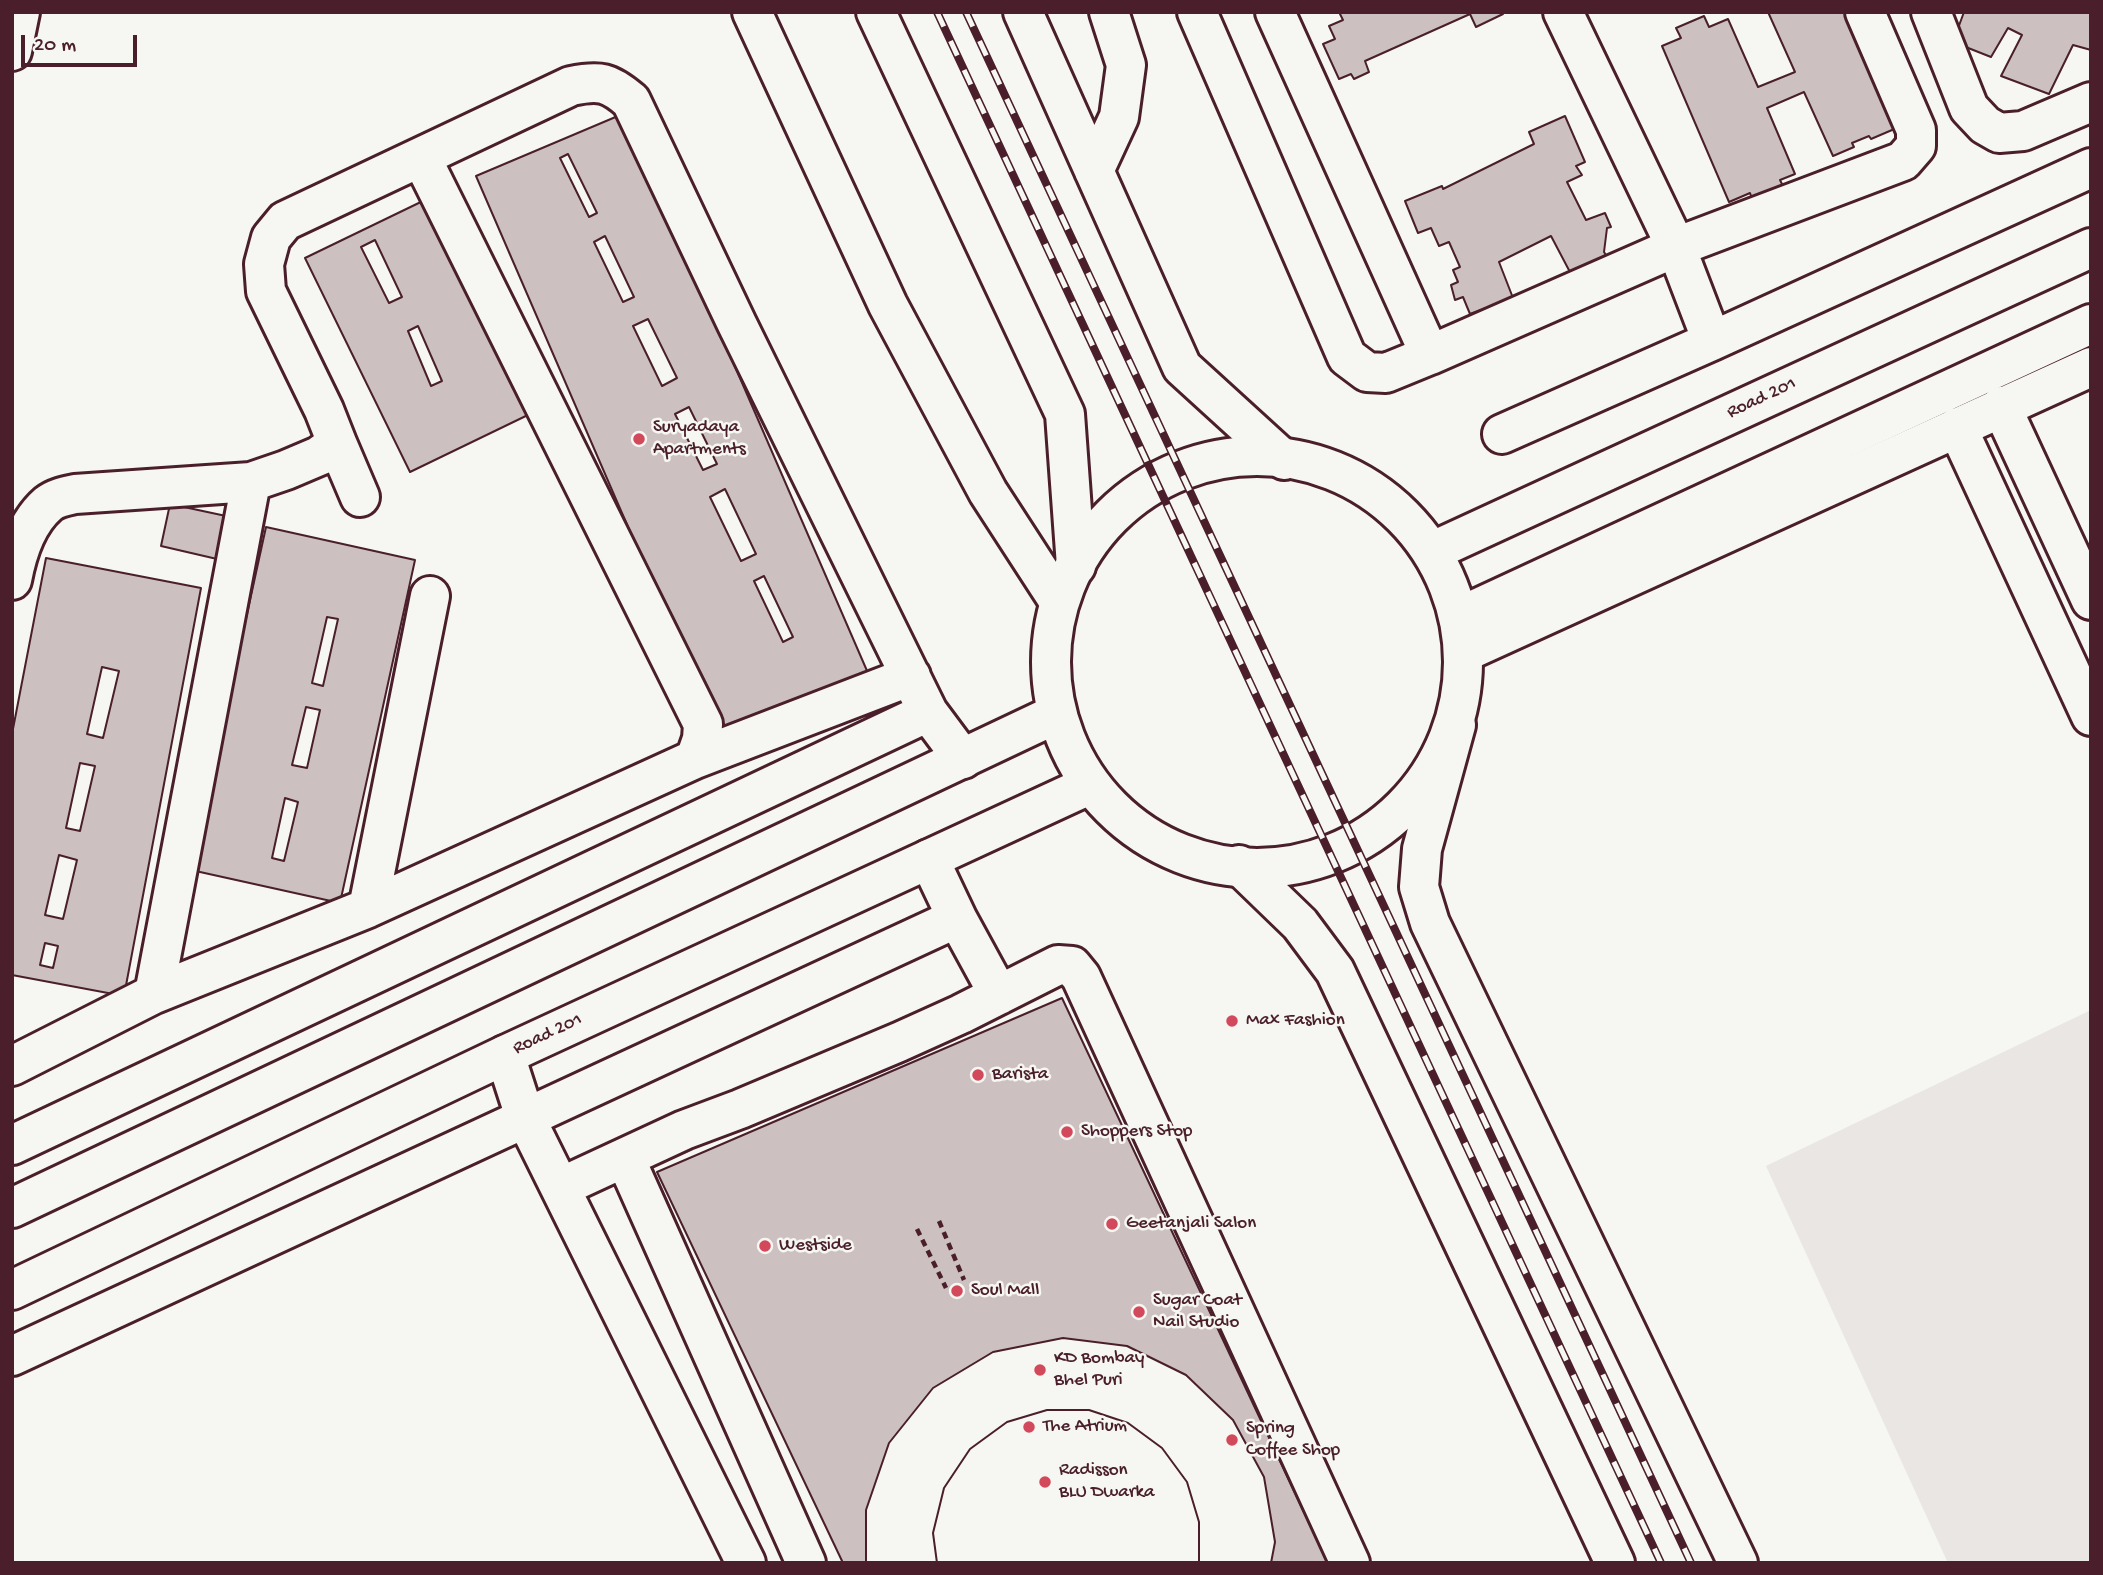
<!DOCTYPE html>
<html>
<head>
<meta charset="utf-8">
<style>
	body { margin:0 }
	#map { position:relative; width:2103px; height:1575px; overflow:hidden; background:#f6f6f2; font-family:"Gochi Hand",sans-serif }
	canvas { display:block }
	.frame { position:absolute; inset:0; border:14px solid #4a1f2b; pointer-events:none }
	.scale { position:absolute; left:21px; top:35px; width:116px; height:32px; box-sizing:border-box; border:4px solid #4a1f2b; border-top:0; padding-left:9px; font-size:21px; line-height:24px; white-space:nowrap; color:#4a1f2b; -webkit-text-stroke:5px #f6f6f2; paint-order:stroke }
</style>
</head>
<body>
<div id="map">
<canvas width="2103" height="1575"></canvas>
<div class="frame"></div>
<div class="scale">20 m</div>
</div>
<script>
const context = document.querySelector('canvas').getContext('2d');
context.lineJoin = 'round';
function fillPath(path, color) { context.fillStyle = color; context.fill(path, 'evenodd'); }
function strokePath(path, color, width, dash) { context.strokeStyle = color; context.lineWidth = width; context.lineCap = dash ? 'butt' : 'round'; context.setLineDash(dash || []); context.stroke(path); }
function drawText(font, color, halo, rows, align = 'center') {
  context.font = font + ' "Gochi Hand",sans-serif'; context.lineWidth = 5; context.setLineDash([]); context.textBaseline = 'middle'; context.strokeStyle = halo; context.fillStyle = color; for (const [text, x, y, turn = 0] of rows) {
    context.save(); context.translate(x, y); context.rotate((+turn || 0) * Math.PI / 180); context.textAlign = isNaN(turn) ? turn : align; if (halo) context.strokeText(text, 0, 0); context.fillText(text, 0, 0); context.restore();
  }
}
fillPath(new Path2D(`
	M2091,1010V1563H1948L1766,1166Z`), '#e9e6e3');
const building = new Path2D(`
	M1339,12H1502L1503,14L1476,27L1470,14L1365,61L1369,72L1354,79L1351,74L1339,79L1323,44L1335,39L1329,26L1343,20Z
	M1768,12H1855L1906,124L1871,139L1869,136L1852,143L1854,147L1833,156L1804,92L1767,108L1795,174L1780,180L1784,188L1753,201L1750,193L1729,202L1662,46L1681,38L1676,28L1704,16L1709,27L1728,19L1758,87L1795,72Z
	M1964,12H2091V50L2073,45L2049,94L2001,76L2022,35L2008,28L1991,57L1953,42Z
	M625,113L871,680L722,744L476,176ZM568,154L597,213L589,217L560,158ZM605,236L634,297L623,302L594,242ZM648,319L677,378L662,386L633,326ZM689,407L717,464L703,470L675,414ZM725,489L756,554L741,561L710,497ZM764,576L793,637L783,642L754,581Z
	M1565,116L1585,162L1576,166L1582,175L1567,182L1586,220L1605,213L1611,227L1607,228L1604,252L1606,255L1571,274L1551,236L1499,262L1513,298L1470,314L1463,297L1455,300L1451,285L1458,282L1453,270L1460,267L1449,242L1439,246L1431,228L1418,233L1405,201L1442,186L1443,189L1534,144L1529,132Z
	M427,199L532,413L410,472L305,258ZM375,240L402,297L389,303L361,247ZM418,326L442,381L431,386L408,331Z
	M170,504L226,516L217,559L161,546Z
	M266,527L415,560L340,903L191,870ZM327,617L338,619L323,686L312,683ZM306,707L320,710L307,768L292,765ZM285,798L298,802L284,861L272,858Z
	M46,558L201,588L124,996L12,975V734ZM102,667L119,671L103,738L87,734ZM80,763L95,766L80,831L66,828ZM59,855L77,860L63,919L45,915ZM45,943L58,946L53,968L40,965Z
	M1062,998L1328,1563H1199V1522L1187,1482L1162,1448L1128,1423L1089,1410H1047L1007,1422L970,1449L944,1488L933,1533L937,1563H843L657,1172Z
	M1063,1338L1127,1346L1186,1375L1233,1420L1264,1477L1275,1542L1271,1563H1199V1522L1187,1482L1162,1448L1128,1423L1089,1410H1047L1007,1422L970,1449L944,1488L933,1533L937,1563H866V1510L889,1443L933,1388L993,1352Z`);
fillPath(building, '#ccc1c0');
strokePath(building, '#4a1f2b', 2);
const minor = new Path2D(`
	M752,12L888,305L988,492L1058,600
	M876,12L1065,414L1076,566
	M1023,12L1182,367L1284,460
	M1197,12L1347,357L1367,372L1386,373L1430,355
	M1275,12L1430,355L1676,247L1903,161L1916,146V130L1865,12
	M1563,12L1676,247L1712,341
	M1931,12L1969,108L1985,125L1999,133L2023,131L2091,102
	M12,51L20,12
	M1094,171L1119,117L1126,65L1109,12
	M2001,406L2091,600
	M1957,427L2091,716
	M1502,434L1712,341L2091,168
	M337,443L360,497
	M12,580C17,553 26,523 48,504C55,498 66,496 75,494L251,482L286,470L319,456L337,443L324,410L266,291L264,264L271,238L285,221L571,86C600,80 609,82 631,101L737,324L928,712
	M1465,652L2091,367
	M1456,725L1422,849L1419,887L1430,923L1738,1563
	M695,759L911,676
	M1239,865L1300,924L1335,971L1615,1563
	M368,908L695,759L702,739L703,724L421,157
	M957,918L999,995
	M154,994L368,908L430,596
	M505,1055L525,1117L746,1563
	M12,1066L154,994L251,482
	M12,1145L928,712L963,759
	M625,1158L806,1563
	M561,1187L684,1130L740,1109L899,1042L961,1014L1058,965L1072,966L1081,977L1350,1563
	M12,1356L957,918L929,859`);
const major = new Path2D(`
	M1051 662a206 206 0 1 1 412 0a206 206 0 1 1-412 0Z
	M1433,551L2091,248
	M1461,616L2091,324
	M12,1208L1056,714
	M12,1290L505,1055L1087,786`);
strokePath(minor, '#4a1f2b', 44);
strokePath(major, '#4a1f2b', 44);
strokePath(new Path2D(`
	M939,1221L964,1280
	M917,1229L946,1288`), '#4a1f2b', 4.5, [7, 5]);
strokePath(minor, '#f6f6f2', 38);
strokePath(major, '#f6f6f2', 38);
const rail = new Path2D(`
	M937,12L1661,1563
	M966,12L1691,1563`);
strokePath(rail, '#4a1f2b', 8);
strokePath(rail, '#f6f6f2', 5, [16]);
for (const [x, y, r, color] of [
	[639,439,7,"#d1495b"],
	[1232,1021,7,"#d1495b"],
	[978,1075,7,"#d1495b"],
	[1067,1132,7,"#d1495b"],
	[1112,1224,7,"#d1495b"],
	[765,1246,7,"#d1495b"],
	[957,1291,7,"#d1495b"],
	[1139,1312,7,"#d1495b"],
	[1040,1370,7,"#d1495b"],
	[1029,1427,7,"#d1495b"],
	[1232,1440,7,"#d1495b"],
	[1045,1482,7,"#d1495b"]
]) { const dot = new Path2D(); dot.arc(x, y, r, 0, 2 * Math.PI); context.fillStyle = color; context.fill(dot); strokePath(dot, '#f6f6f2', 2.5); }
drawText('19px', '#4a1f2b', '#f6f6f2', [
	["Road 201",1762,399,-25],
	["Road 201",548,1035,-25]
]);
drawText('19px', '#4a1f2b', '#f6f6f2', [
	["Suryadaya",653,428],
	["Apartments",653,450],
	["Max Fashion",1246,1021],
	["Barista",992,1075],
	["Shoppers Stop",1081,1132],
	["Geetanjali Salon",1126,1224],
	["Westside",779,1246],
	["Soul Mall",971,1291],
	["Sugar Coat",1153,1301],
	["Nail Studio",1153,1323],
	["KD Bombay",1054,1359],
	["Bhel Puri",1054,1381],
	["The Atrium",1043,1427],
	["Spring",1246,1429],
	["Coffee Shop",1246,1451],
	["Radisson",1059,1471],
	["BLU Dwarka",1059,1493]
], 'left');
</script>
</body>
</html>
